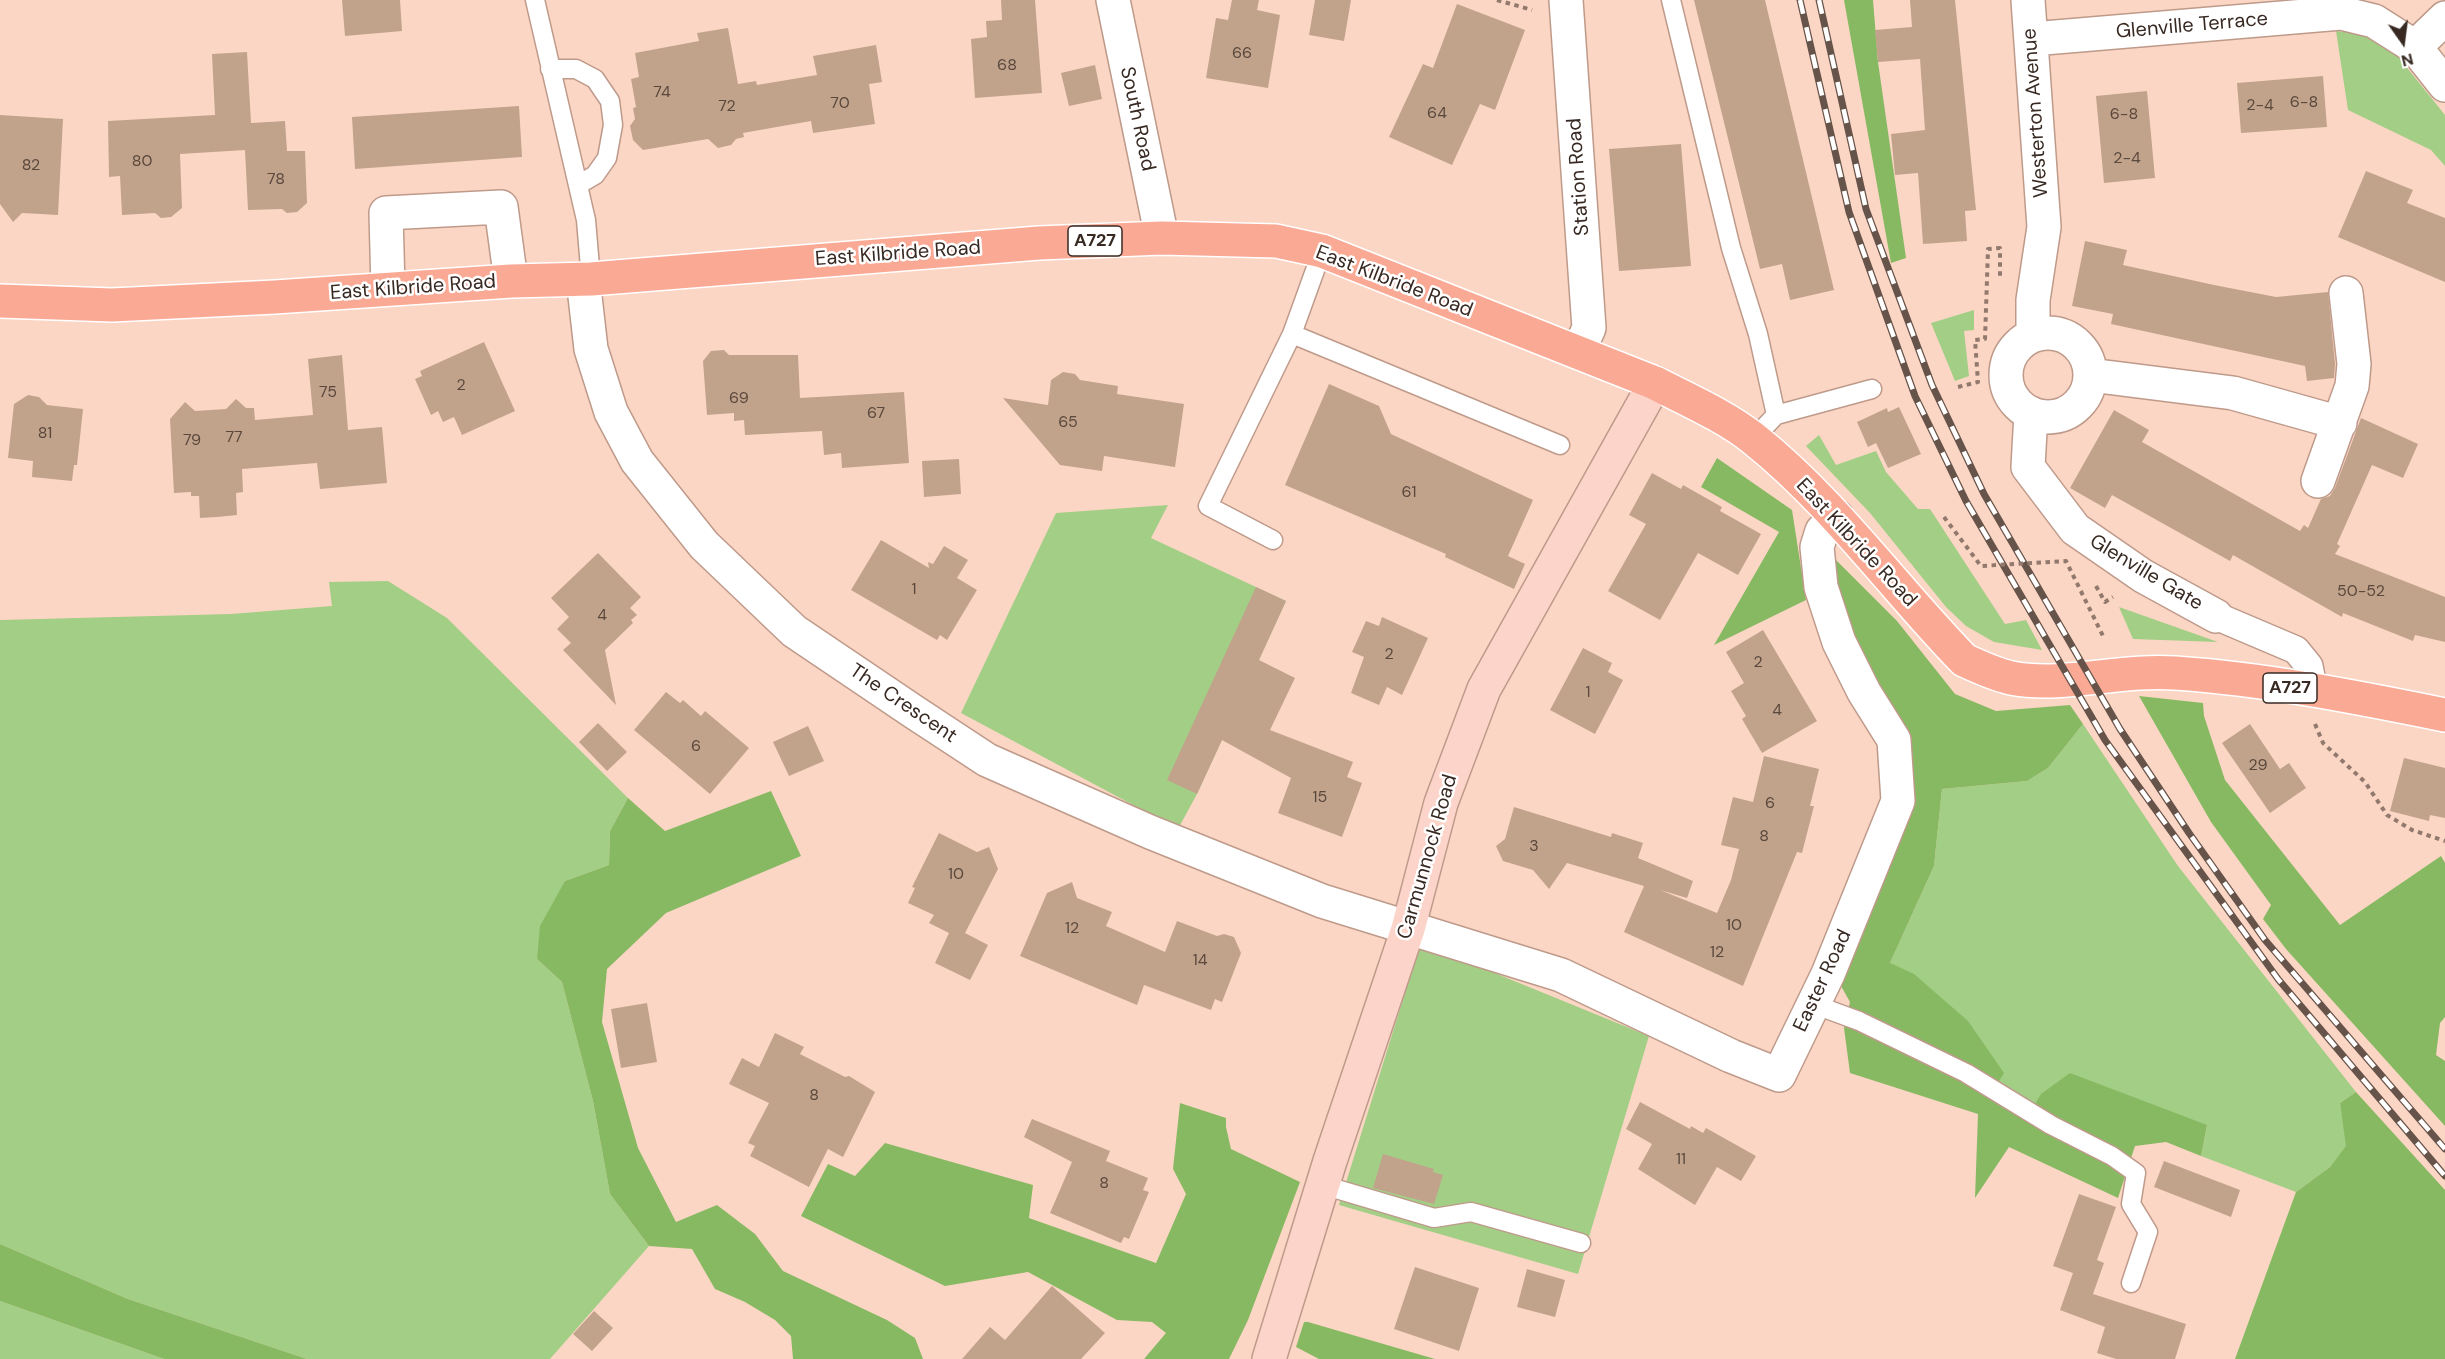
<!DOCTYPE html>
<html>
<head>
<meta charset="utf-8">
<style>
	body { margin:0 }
	#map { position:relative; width:2445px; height:1359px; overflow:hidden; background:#fcd6c5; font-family:"DM Sans",sans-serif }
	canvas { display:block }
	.north { position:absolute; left:2373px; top:12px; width:60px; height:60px; -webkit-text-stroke:4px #fff; paint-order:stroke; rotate:166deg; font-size:16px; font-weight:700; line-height:24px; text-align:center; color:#382a23 }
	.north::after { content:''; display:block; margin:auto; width:21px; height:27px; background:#382a23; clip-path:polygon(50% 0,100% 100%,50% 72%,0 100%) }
</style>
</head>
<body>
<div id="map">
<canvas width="2445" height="1359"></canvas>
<div class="north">N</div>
</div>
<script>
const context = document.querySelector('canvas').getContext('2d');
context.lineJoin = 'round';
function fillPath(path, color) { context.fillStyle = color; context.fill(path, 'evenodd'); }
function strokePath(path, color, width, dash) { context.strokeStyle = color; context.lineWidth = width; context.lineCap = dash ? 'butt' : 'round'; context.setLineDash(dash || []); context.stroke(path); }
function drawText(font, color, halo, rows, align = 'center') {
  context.font = font + ' "DM Sans",sans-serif'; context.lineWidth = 5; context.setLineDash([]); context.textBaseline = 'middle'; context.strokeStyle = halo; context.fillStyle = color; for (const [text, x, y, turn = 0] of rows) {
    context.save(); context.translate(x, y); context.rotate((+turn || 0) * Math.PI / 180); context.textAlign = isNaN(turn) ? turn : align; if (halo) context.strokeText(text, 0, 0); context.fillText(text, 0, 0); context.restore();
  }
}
fillPath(new Path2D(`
	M2336,31L2369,35L2391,47L2404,64L2445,115V166L2431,150L2348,110Z
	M1974,310V330L1964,331L1969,376L1955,381L1931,323Z
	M1819,435L1836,465L1876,451L1886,472L1918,509H1930L2005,624L2026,620L2042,650L1994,642L1966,626L1946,607L1870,513L1806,446Z
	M1168,505L1151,538L1286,601L1197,794L1178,829L961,713L1056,513Z
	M388,581L447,618L628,798L610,831L609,865L565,881L537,959L562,982L593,1101L610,1194L649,1246L550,1359H307L128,1299L0,1244V620L231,614L332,606L329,582Z
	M2119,607L2218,642L2133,639Z
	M2083,724L2178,866L2356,1092L2340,1103L2347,1146L2330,1167L2296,1192L2201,1156L2207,1125L2035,1104L1997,1083L1890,963L1934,866L1942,789L2027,781L2048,768Z
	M1431,947L1649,1036L1578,1274L1339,1205L1419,948Z
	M0,1301L164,1359H0Z`), '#a3ce86');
fillPath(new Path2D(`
	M1844,0H1873L1878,62L1906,258L1891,263Z
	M1717,458L1792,510L1806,600L1714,645L1779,532L1701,487Z
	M1832,556L1897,621L1955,694L1996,711L2070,705L2083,724L2048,768L2027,781L1942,789L1934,866L1890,963L1914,974L1968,1021L2004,1073L1998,1083L2035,1104L2041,1094L2070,1073L2207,1125L2201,1156L2166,1142L2135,1146L2118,1198L2009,1147L1975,1198L1978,1114L1850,1073L1844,1028L1850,1002L1841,986L1906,738L1864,655L1837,595Z
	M2139,696L2203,703L2204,716L2225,780L2340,925L2441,856L2445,863V1017L2440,1023L2436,1055L2445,1061V1126L2286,949L2263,919L2271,905L2211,822Z
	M771,791L801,856L666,913L607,969L602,1022L638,1148L676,1222L717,1205L755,1234L783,1271L887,1320L915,1338L923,1359H793L791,1336L775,1320L745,1302L715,1289L692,1249L649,1246L610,1194L593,1101L562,982L537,959L540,926L565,881L609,865L610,831L628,798L665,831Z
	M2356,1092L2445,1190V1359H2235L2296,1192L2330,1167L2346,1146L2340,1103Z
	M1180,1103L1226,1118V1127L1231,1149L1300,1182L1248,1320L1229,1359H1144L1166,1333L1152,1322L1117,1320L1028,1272L945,1286L801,1216L828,1164L855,1176L885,1143L1033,1185L1029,1218L1156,1263L1186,1194L1173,1169Z
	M0,1244L128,1299L307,1359H164L0,1301Z
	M1304,1322H1308L1435,1359H1319L1296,1347Z`), '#87b962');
fillPath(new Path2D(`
	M342,0H400L402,31L345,36Z
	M1001,0H1035L1042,93L975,98L971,39L987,37L986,21L1002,20Z
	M1232,0H1259L1257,10L1280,15L1268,88L1206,78L1216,18L1228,20Z
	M1315,0H1351L1344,41L1309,35Z
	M1694,0H1765L1834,290L1790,300L1782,264L1760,269Z
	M1910,0H1955L1976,210L1965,211L1967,241L1923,244L1918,173L1895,175L1891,134L1925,130L1920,59L1878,62L1875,30L1912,27Z
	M1457,4L1525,30L1495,110L1480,104L1452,165L1389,137L1423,64L1433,68Z
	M728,28L738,84L756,81L757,85L817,75L813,56L876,45L882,82L869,84L875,124L813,133L811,121L743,133L744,137L736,139L731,145L718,148L708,139L643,150L633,140L630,126L635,119L633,108L636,107L631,79L639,77L635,53L699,41L697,33Z
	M247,52L251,123L285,121L287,151H305L307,203L297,212L287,213L282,209L248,210L245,150L180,154L182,208L171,217L161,218L155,213L122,215L120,176L109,177L108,121L215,115L212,54Z
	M1095,65L1102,99L1069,106L1061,73Z
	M2323,76L2327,127L2241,133L2237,83Z
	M2147,91L2155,178L2104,183L2096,96Z
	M519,106L522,157L355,169L352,117Z
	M0,115L63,119L58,215L22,213L13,222L0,204Z
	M1681,144L1691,266L1619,271L1609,149Z
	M2366,171L2413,190L2407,203L2445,218V282L2338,237Z
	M2085,241L2127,250L2123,265L2214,285L2276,297L2328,292L2335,364L2334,378L2307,381L2305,366L2111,324L2113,314L2072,306Z
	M484,342L515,411L462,435L454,417L443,422L438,411L431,415L415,379L422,376L420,371Z
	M724,350L729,355H798L800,398L904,392L909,463L842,468L841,453L824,455L822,431L745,435L744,420L734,421V413L707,415L703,361L711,351Z
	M342,355L348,430L382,427L387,483L320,489L317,463L242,469L243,492L236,493L237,515L217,517L200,518L199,496H191V492L174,493L170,419L185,402L195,411L226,409L236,399L246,408H254L255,420L313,415L308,359Z
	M1063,372L1075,374L1080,380L1118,386L1117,394L1184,404L1175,467L1104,456L1102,471L1060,465L1003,398L1048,405L1051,380Z
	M1329,384L1379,406L1391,434L1533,500L1508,556L1525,564L1514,589L1445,557L1446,554L1285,485Z
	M28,395L39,397L47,405L83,409L77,465H74L72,481L32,477L33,461L8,458L14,404Z
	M1899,407L1921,454L1888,468L1876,443L1868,447L1857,422L1887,408L1888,412Z
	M2114,410L2149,430L2142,442L2300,531L2304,525L2308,528L2321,499L2330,496L2335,488L2361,418L2418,444L2403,478L2372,465L2337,544L2340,546L2335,554L2445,597V642L2415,635L2413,641L2343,613L2342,617L2233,555L2230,561L2112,495L2105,508L2070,488Z
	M959,459L961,494L924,497L922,461Z
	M1652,473L1681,489L1683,485L1722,507L1720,511L1761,534L1738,575L1698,553L1660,620L1608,591L1646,524L1629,515Z
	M881,540L929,568L928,562L933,564L944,546L968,560L957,578L977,590L947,640L940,635L937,640L851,590Z
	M598,553L641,597L630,608L637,615L631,620L633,623L605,650L616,705L563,650L571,643L557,629L569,617L551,598Z
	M1256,587L1286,601L1259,660L1295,678L1270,730L1353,762L1347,777L1362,783L1342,837L1278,813L1291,778L1222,740L1197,794L1167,780Z
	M1382,617L1428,638L1402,695L1387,687L1379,705L1351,693L1364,657L1352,652L1366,621L1379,626Z
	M1763,630L1817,721L1762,753L1742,719L1746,716L1731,691L1744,683L1726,652Z
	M1583,648L1612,663L1608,672L1623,680L1595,734L1550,710Z
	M666,692L680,703L683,700L701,716L705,711L749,748L710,794L634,730Z
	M598,723L627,752L607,771L579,742Z
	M2250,724L2280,769L2289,763L2306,788L2270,813L2222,743Z
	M808,726L824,761L789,776L773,742Z
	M1764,756L1819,769L1810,806H1814L1802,853L1797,852L1743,986L1624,932L1644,886L1567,863L1549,889L1533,870L1503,861L1496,846L1505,839L1514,807L1611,837L1612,833L1643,843L1638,858L1693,881L1687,898L1660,890L1717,913L1731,880L1739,849L1721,845L1733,797L1753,802Z
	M2404,758L2445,768V818L2430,815L2429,821L2390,811Z
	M939,833L977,852L989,847L998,869L965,933L988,945L970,980L935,963L949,933L929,923L934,915L908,903L915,888L912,887Z
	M1072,882L1077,898L1112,912L1106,926L1165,952L1177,921L1217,936L1224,934L1234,937L1241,953L1222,1002L1215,999L1211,1010L1144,985L1137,1005L1020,956L1047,893Z
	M647,1003L657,1062L621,1068L611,1009Z
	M775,1033L804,1047L800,1054L845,1077L849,1076L875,1092L843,1157L828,1149L809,1187L750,1156L755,1146L748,1143L769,1103L729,1084L742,1058L759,1067Z
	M1640,1102L1690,1129L1691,1126L1703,1133L1706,1128L1756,1156L1741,1181L1717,1167L1695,1205L1638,1169L1652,1144L1626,1129Z
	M1032,1119L1110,1151L1106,1161L1148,1178L1143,1190L1149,1192L1129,1239L1124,1237L1121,1243L1050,1213L1072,1162L1024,1137Z
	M1383,1154L1434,1169L1433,1172L1443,1175L1434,1204L1373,1188Z
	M2164,1161L2240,1190L2231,1217L2154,1187Z
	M2079,1194L2116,1207L2097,1260L2104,1263L2093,1294L2186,1324L2175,1359H2116L2097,1353L2105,1327L2060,1310L2073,1273L2053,1266Z
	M1415,1267L1479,1288L1459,1351L1394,1329Z
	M1527,1269L1565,1280L1555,1317L1517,1307Z
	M1052,1286L1105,1333L1081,1359H962L990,1327L1005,1340Z
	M594,1311L613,1328L592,1351L573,1334Z`), '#c1a38b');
const service = new Path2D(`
	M535,0L586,220L591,279
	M1671,0L1731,248L1758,334L1776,415
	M550,69H576L595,79L610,101L613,125L607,158L595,175L578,185
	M1292,334L1560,445
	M1753,439L1776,415L1872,389
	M1273,540L1208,506L1292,334L1322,251
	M1813,1004L1859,1021L1966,1073L2051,1125L2112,1156L2136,1173L2131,1204L2148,1232L2131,1283
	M1323,1185L1434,1218L1471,1212L1581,1243`);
const pedestrian = new Path2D(`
	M2216,616L2296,650L2309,666L2314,692`);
const minor = new Path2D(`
	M1113,0L1162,238
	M1566,0L1589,328L1578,352
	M2028,0L2044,227L2033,300V335
	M2445,18L2415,47L2445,85
	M2032,39L2341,13L2374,21L2415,47
	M583,279L591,349L611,412L637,461L704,545L794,631L914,712L987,760L1150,832L1322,901L1561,975L1731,1056L1779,1075L1828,974L1898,801L1894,740L1864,692L1839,642L1821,587L1817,547L1822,531L1837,517
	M388,289L386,213L501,207L511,281
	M2006 375a42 42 0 1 1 84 0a42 42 0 1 1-84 0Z
	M2090,375L2233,393L2340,423
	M2031,413L2028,467L2075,529L2143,576L2216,616
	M2318,481L2352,386L2354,364L2346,293`);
const secondary = new Path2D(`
	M1269,1359L1330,1161L1408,929L1441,803L1484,689L1655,383`);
const primary = new Path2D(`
	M0,301L112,305L275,297L511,281L591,279L1039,243L1162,238L1276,241L1322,251L1655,383C1688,400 1725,416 1754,439C1834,503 1893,587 1964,660C1979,667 1994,674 2011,678C2064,688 2121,669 2175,673C2265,679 2356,697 2445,715`);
strokePath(service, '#be9a8a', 21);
strokePath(pedestrian, '#be9a8a', 30);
strokePath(minor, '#be9a8a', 36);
strokePath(secondary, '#be9a8a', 36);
strokePath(primary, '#fff', 36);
strokePath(new Path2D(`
	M1497,0L1532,10
	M1958,387L1978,382L1975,340L1985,339L1988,249L2000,248V276
	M2096,586L2105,602L2113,597
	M2315,724L2323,743L2365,782L2387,815L2412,830L2445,841`), '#92796d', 4, [4.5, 4.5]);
strokePath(service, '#fff', 18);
strokePath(pedestrian, '#fff', 27);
strokePath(minor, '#fff', 33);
strokePath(secondary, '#fcd4ca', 33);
strokePath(primary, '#f9a994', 33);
const rail = new Path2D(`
	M1800,0L1849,212L1915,396L1966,501L2105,740L2278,979L2445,1176
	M1819,0L1866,209L1932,385L1984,494L2120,729L2189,833L2265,940L2445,1149`);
strokePath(rail, '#665349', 7);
strokePath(rail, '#fff', 4.5, [14]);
strokePath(new Path2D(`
	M1944,517L1981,566L2066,561L2104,638`), '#92796d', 4, [4.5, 4.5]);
drawText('16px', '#5a483d', null, [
	["66",1242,54],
	["68",1007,66],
	["74",662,93],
	["6-8",2304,103],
	["70",840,104],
	["2-4",2260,106],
	["72",727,107],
	["64",1437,114],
	["6-8",2124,115],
	["2-4",2127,159],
	["80",142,162],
	["82",31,166],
	["78",276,180],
	["2",461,386],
	["75",328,393],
	["69",739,399],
	["67",876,414],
	["65",1068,423],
	["81",45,434],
	["77",234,438],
	["79",192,441],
	["61",1409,493],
	["1",914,590],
	["50-52",2361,592],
	["4",602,616],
	["2",1389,655],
	["2",1758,663],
	["1",1588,693],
	["4",1777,711],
	["6",696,747],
	["29",2258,766],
	["15",1320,798],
	["6",1770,804],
	["8",1764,837],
	["3",1534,847],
	["10",956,875],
	["10",1734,926],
	["12",1072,929],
	["12",1717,953],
	["14",1200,961],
	["8",814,1096],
	["11",1681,1160],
	["8",1104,1184]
]);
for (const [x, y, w] of [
	[1095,241,54],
	[2290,688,54]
]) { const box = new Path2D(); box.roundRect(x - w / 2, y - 15, w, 30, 4.5); context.fillStyle = '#fff'; context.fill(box); strokePath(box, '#382a23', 1.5); }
drawText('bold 18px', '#382a23', null, [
	["A727",1095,241],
	["A727",2290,688]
]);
drawText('20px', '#382a23', '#fff', [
	["Glenville Terrace",2192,26,-5],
	["Westerton Avenue",2036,113,-94],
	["South Road",1137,119,78],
	["Station Road",1579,177,-94],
	["East Kilbride Road",898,254,-4],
	["East Kilbride Road",1394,282,21],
	["East Kilbride Road",413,288,-4],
	["East Kilbride Road",1856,543,47],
	["Glenville Gate",2146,573,31],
	["The Crescent",903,704,34],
	["Carmunnock Road",1428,857,-74],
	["Easter Road",1823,981,-65]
]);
</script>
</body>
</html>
